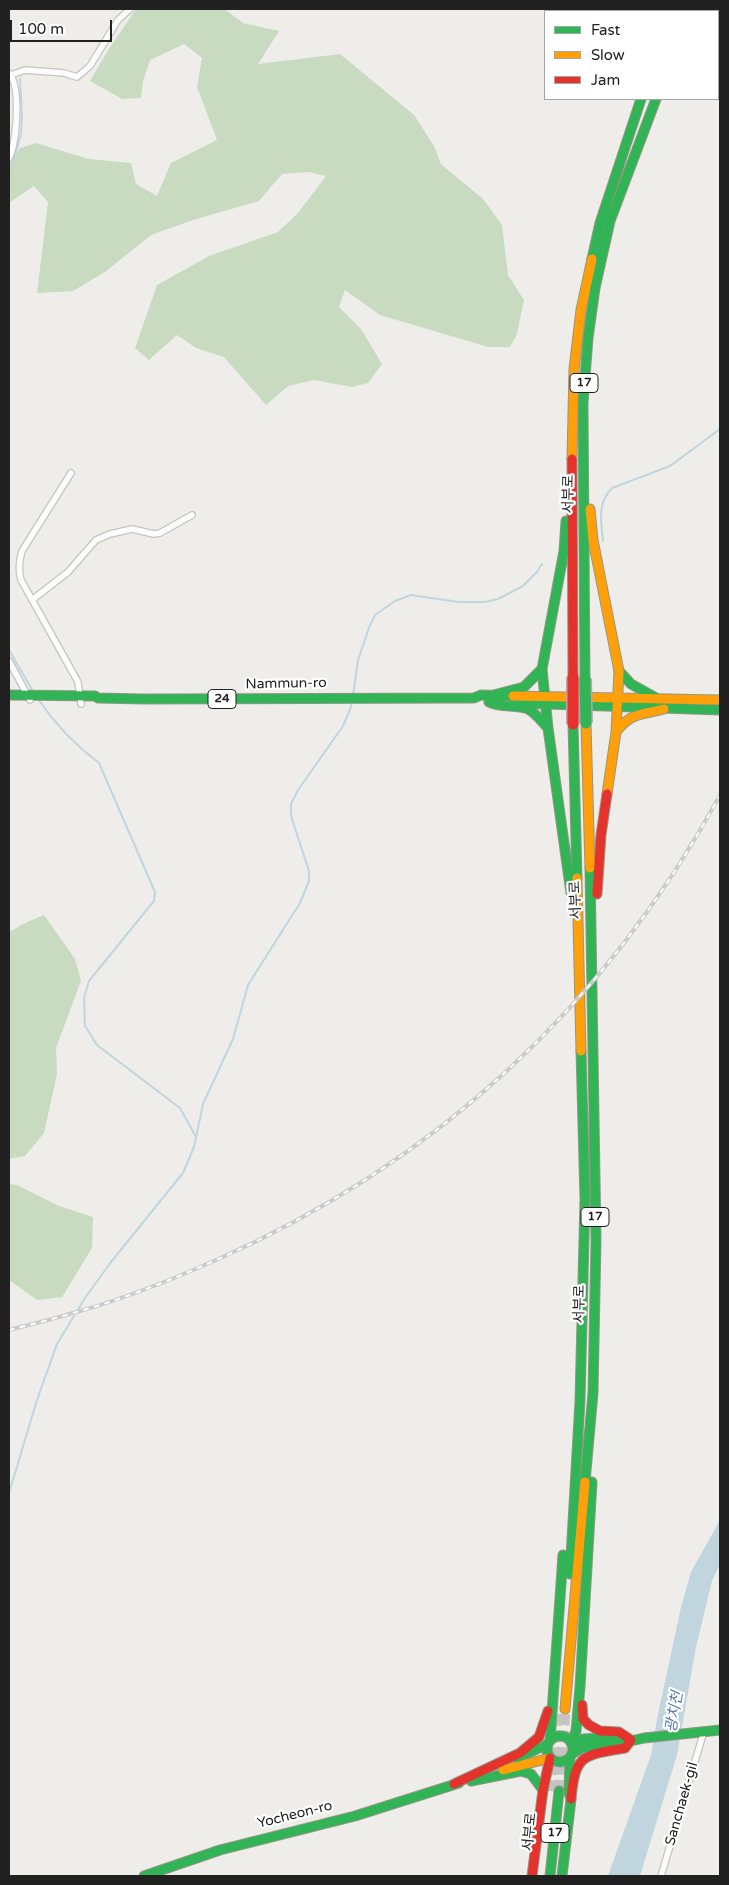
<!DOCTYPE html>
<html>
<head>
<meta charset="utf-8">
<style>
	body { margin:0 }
	#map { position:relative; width:729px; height:1885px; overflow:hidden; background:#eeedea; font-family:"Varela Round",sans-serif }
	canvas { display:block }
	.frame { position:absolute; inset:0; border:10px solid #212121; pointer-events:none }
	.legend { position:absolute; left:544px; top:10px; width:175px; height:90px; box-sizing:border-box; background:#fff; border:1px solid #a6a6a6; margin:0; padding:6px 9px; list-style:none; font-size:15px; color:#212121 }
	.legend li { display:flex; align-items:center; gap:10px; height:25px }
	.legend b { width:25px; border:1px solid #a6a6a6 }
	.scale { position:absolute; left:10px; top:20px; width:102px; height:22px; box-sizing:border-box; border:2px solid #212121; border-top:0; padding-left:6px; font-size:15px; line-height:18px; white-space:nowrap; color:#212121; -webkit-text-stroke:4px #fff; paint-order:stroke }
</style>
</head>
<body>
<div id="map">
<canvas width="729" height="1885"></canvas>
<div class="frame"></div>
<ul class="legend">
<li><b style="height:6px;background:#30b455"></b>Fast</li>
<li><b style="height:6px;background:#ff9f0a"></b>Slow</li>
<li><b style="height:6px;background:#e5322d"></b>Jam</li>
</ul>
<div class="scale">100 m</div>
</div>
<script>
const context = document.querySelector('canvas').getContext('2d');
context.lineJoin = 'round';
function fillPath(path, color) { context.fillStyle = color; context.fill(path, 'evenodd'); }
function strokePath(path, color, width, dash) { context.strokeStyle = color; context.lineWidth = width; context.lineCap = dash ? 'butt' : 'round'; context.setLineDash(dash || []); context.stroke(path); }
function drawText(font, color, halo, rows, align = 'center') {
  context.font = font + ' "Varela Round","Noto Sans KR",sans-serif'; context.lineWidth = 4.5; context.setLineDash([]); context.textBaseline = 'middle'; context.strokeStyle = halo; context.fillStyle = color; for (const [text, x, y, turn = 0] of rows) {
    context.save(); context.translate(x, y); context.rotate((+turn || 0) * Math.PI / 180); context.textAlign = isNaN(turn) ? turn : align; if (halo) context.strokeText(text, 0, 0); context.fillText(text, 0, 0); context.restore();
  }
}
fillPath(new Path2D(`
	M136,9H227V11L243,23L279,31L258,64L340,54L414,115L434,146L441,164L483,199L502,225L508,275L524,300L517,334L510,347H488L380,315L345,290L339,307L361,329L382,364L368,383L352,387L314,380L288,386L266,405L224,357L196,348L177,335L149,360L135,348L157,285L209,256L278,232L298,213L326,176L309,172L282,174L259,201L193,220L151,235L105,272L73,291L37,293L48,202L34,186L9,203V164L20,148L36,143L89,159L131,163L136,184L157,196L171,163L217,140L197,87L202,58L184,44L150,60L143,81L141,98L122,99L90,81L107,52Z
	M44,915L75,959L81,981L56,1048L57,1074L44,1133L25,1156L9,1159V932L25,923Z
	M9,1184L17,1185L59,1206L93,1217L92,1248L62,1297L37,1300L9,1280Z`), '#c8dbc1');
fillPath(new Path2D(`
	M720,1520V1564L712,1581L696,1647L677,1755L640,1876H608L651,1755L657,1719L681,1607L691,1572Z`), '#c0d5de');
strokePath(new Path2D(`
	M9,170L12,166L21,134L22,116L20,79
	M603,541C601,521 597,503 612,488L670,466L720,429
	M9,650L34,693
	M353,696L358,660L370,625L375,615L395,601L411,595L459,602H485L498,599L523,586L537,572L542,564
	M38,699C55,724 75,745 99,763L155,892L154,901L149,907L89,981L84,998L85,1026L97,1045L180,1108L195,1135
	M9,1493L37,1400L57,1344L85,1298L111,1262L183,1173L194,1147L203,1104L233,1039L248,985L300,903L309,881V871L291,816V804L298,790L343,726L351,707L352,701`), '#c0d5de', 2);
strokePath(new Path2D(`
	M549,1791L558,1709
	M559,1791L565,1710`), '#c5c4c2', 11, [11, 5.5]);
const street = new Path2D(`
	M11,75L25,70L64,73L77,77L90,66L118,20L130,9
	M9,158C17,142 21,86 9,73
	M71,473L22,551C19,561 18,570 21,580L78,682L81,704
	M32,600L68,572L96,540L110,534L132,529L154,534L160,533L192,515
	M9,661L30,700
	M661,1876L704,1731`);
const fast = new Path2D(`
	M684,11L685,9
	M696,11L697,9
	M592,259L600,223L641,99
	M566,521L564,551L542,669L548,728L571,893
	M619,671L631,684L658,699
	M585,679L583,403L588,338L595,288L610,221L656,99
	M9,695L95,696L98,698L144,699L474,698L481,695L513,696
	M490,696L524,687L542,669
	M489,702C501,708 516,704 528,709C536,713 542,722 548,728
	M518,703L720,710
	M573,724L577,878
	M585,1482L593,1393L596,1240L590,868
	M570,1574L580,1401L585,1199L581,1051
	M547 1749a13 13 0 1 1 26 0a13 13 0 1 1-26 0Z
	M550,1741L563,1555
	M571,1743L583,1739L619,1737
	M571,1743L576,1731L580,1687L592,1482
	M572,1754L582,1748L622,1743L644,1738L720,1730
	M517,1758L548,1744
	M471,1781L521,1771L531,1774L543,1790
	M144,1876L220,1850L355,1816L459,1783
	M550,1876L559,1791
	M562,1876L571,1799L569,1793L570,1758`);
const slow = new Path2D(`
	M572,459L574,369L581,310L592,259
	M590,509L593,540L619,671L616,732L607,794
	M513,696L720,700
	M586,723L590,868
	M616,732C631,712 642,715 664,709
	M577,878L581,1051
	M565,1709L585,1482
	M503,1770L550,1758`);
const jam = new Path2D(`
	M572,459L573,677
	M597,894L601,835L607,794
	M454,1784L520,1753L539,1737L548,1711
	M571,1799C575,1754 583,1755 625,1748L631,1740L619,1732L600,1731L589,1725L583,1719L582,1705
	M532,1876L543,1790L550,1758`);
strokePath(street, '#c4c4c2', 8);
strokePath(fast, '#949783', 11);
strokePath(slow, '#949783', 11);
strokePath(jam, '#949783', 11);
strokePath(street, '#fcfcfc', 5.5);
strokePath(fast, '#30b455', 9);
strokePath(slow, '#ff9f0a', 9);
strokePath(jam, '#e5322d', 9);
const rail = new Path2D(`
	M9,1330C33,1324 57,1318 80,1311C126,1298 171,1280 214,1261C435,1163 605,1007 720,795`);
strokePath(rail, '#cbcbcb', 4);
strokePath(rail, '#fff', 2, [5.5]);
const fastBridge = new Path2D(`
	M585,679L586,723`);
const jamBridge = new Path2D(`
	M573,677V724`);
strokePath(fastBridge, '#c1a3aa', 14, []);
strokePath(jamBridge, '#c1a3aa', 14, []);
strokePath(fastBridge, '#30b455', 11);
strokePath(jamBridge, '#e5322d', 11);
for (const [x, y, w] of [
	[584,383,28],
	[222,699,28],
	[595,1217,28],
	[555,1833,28]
]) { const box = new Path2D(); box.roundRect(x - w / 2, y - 9.5, w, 19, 4); context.fillStyle = '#fff'; context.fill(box); strokePath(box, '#212121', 1); }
drawText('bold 12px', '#212121', null, [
	["17",584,383],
	["24",222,699],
	["17",595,1217],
	["17",555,1833]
]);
drawText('14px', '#212121', '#fff', [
	["서부로",569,494,-89],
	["Nammun-ro",286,684,-1],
	["서부로",576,900,-92],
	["서부로",580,1304,-89],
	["Sanchaek-gil",682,1804,-74],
	["Yocheon-ro",295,1815,-14],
	["서부로",530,1832,-84]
]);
drawText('italic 15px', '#5477a9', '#fff', [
	["광치천",675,1712,-80]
]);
</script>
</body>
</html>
